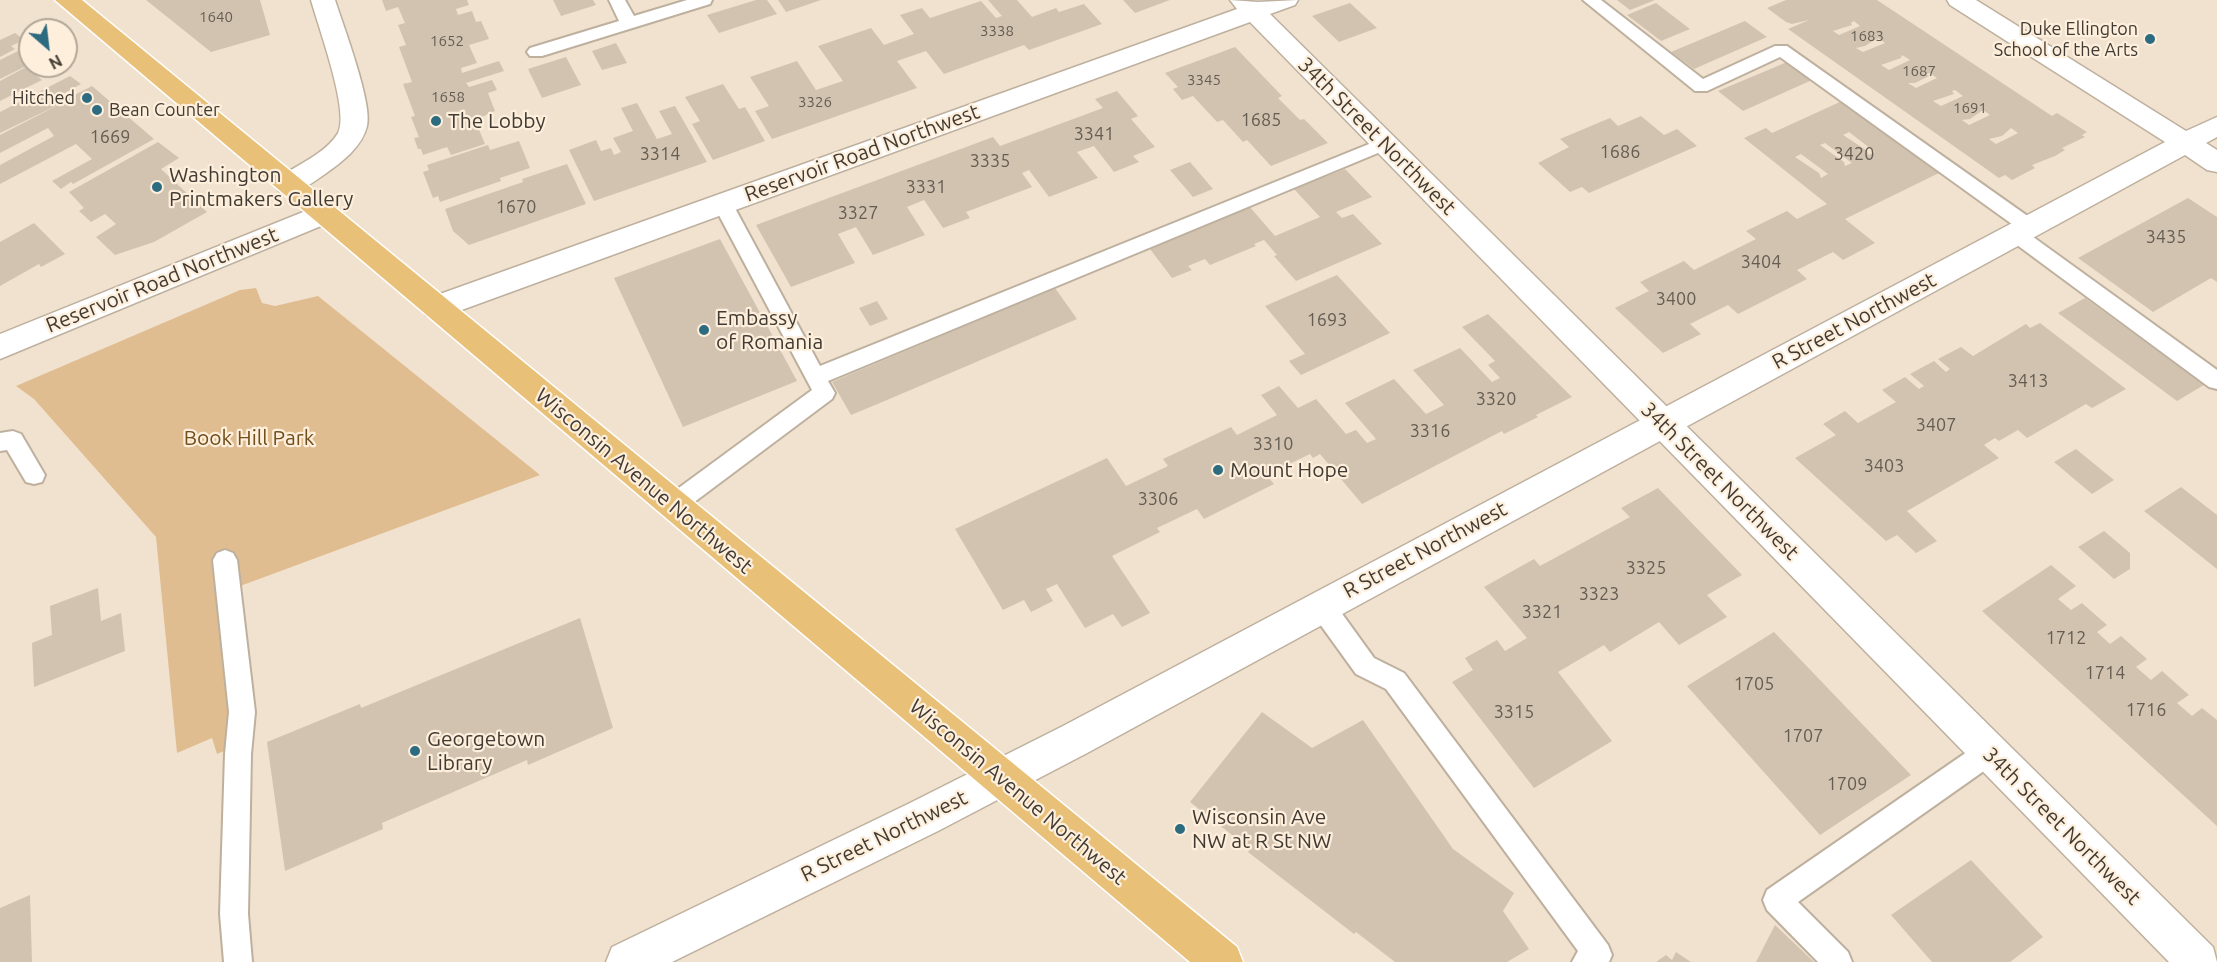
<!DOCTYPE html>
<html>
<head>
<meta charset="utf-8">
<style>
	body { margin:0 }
	#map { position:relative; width:2217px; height:962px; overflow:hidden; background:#f1e2cf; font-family:Ubuntu,sans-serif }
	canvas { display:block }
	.north { position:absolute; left:18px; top:18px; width:60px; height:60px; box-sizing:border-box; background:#feefdc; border:2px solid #b2a798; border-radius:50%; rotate:152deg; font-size:16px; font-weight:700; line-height:24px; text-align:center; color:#413b33 }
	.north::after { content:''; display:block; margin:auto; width:21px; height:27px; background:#2d6b81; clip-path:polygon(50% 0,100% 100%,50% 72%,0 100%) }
</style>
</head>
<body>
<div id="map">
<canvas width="2217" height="962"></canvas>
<div class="north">N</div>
</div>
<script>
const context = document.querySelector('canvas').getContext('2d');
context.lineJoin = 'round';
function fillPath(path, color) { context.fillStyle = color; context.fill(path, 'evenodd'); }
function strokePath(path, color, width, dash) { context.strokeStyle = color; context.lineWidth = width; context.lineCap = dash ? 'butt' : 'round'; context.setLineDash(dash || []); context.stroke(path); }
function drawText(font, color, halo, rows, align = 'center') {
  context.font = font + ' Ubuntu,sans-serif'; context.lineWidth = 4.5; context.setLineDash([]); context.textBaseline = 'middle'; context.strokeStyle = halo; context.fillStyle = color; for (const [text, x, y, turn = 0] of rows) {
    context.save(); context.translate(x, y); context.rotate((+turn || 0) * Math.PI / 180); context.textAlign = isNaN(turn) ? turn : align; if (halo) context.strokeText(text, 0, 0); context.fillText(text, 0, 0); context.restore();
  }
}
fillPath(new Path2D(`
	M256,288L262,303L275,306L318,296L540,475L232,589L252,739L217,754L212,738L177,753L156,537L34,399L16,386L240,290Z`), '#e0bd90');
fillPath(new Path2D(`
	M146,0H260L270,35L211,52Z
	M382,0H467L469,5L456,9L458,15L472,11L476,22L481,21L489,39L469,45L477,63L461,68L462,73L499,61L504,71L466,83L469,87L492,80L497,90L488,93L495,111L475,120L485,144L451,155L447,147L423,155L421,149H418L414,138L419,137L411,117L415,116L403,84L412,82L399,47L406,45L398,25L405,23L398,7L386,11Z
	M553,0H593L596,5L561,16Z
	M756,0H767L777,14L719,33L707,15Z
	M778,0H821L786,12Z
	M988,0H1017L1032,17L1056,8L1059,12L1084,4L1102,24L1029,50L1024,45L944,74L926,51L897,61L917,88L772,139L755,111L769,106L750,77L797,61L816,90L843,81L818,46L871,28L884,45L914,34L900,15L922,8L930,18L981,1L996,18L1002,16Z
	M1123,0H1170L1135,13Z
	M1617,0H1655L1630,10Z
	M1786,0H1877L2052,116L2057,113L2087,132L2082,135L2085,137L2062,148L2065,150L2055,156L2032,165L2035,168L2012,180L2005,175L1999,178L1788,29L1809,20L1792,24L1786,22L1767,8ZM1854,21L1860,26L1839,35L1833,31L1852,25L1851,23ZM1878,38L1885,43L1863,52L1856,48L1865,46ZM1902,55L1910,60L1889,70L1881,65L1901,58ZM1930,73L1937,78L1916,88L1908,83H1915L1929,76L1926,74ZM1955,90L1963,96L1941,106L1933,101L1954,94L1952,91ZM1983,110L1990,115L1969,125L1962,120L1970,119ZM2011,128L2018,133L1996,144L1989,139L2002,136Z
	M1350,3L1377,28L1339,42L1312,16Z
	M1656,3L1690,29L1661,41L1627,15Z
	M1745,21L1767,37L1694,69L1671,52Z
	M15,33L24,40L11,46L15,49L0,57V40Z
	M616,43L627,63L602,70L592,51Z
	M1235,47L1282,96L1278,98L1300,120L1304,119L1328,143L1271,166L1247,140L1243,142L1223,120L1217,122L1193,96L1182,100L1173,89L1178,87L1165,73Z
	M22,49L30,56V64L0,79V60Z
	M566,57L581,85L542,98L528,69Z
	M1787,62L1812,80L1743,111L1718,91Z
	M26,67L42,80L0,101V81Z
	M70,76L81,84L63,94L67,99L92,86L154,139L73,184L71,182L61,189L52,181L92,159L76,144L0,184V165L54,136L48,128L0,153V135L64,102L0,133V112Z
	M723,84L739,109L745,107L765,141L713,160L692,124L700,121L685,97Z
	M1117,91L1138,116L1131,119L1155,147L1133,156L1139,162L1114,172L1094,146L1077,152L1098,178L1049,197L1029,170L1022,173L1032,187L966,212L970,218L943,228L924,200L907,207L925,235L873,255L856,227L838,234L855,263L791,287L756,225L993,137L1000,146L1103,108L1095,99Z
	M1842,101L1941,172L1845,219L1875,243L1843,260L1833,252L1797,270L1807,279L1738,314L1728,305L1690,324L1701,334L1663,353L1615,308L1649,291L1640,282L1684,261L1694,270L1756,239L1746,231L1787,211L1797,219L1827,204L1744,138L1766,128L1772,133ZM1849,132L1875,152L1869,155L1866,150L1843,135ZM1825,143L1852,163L1845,166L1844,162L1820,145ZM1801,154L1828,174L1821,178L1819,173L1795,157Z
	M637,103L657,139L672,134L659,111L675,106L707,162L594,201L569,150L596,140L601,151L611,148L614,155L621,152L613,138L633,131L621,108Z
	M1641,116L1664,135L1677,129L1697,146L1589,193L1582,187L1570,192L1538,163L1569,147L1560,139L1610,118L1618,126Z
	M519,141L530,168L500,178L501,181L440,202L438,196L433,198L423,172L429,170L427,165L488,145L490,150Z
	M158,142L179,158L161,169L207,212L154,242L115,255L96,237L116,224L105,214L91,222L79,211L84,208L69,192Z
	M1190,162L1213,189L1193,197L1170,170Z
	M567,164L586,204L469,245L453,231L445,209L523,182L522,179Z
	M1345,169L1372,197L1336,212L1342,218L1353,214L1382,244L1296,281L1274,256L1277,255L1264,240L1254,244L1256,246L1210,265L1205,259L1188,266L1192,270L1172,278L1150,249L1249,206L1275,236L1320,217L1294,189Z
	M2188,198L2217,217V282L2211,278L2153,312L2078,258Z
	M34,223L65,254L41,267L39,264L0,286V242Z
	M720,239L797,381L683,427L614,278Z
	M1337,275L1390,333L1301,375L1289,361L1305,354L1265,306Z
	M1055,288L1077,319L887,400L851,415L832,382Z
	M2085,298L2204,385L2177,401L2058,313Z
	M877,301L888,319L870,326L859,308Z
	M1488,314L1572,397L1536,415L1538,417L1504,434L1502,431L1362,504L1320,454L1313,458L1310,454L1266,475L1274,484L1204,519L1197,509L1157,528L1160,532L1112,556L1150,613L1122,627L1113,614L1085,628L1057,584L1046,589L1053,601L1031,612L1024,600L1003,610L955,529L1107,458L1126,486L1168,466L1163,459L1231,427L1237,435L1277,415L1261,395L1279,386L1298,408L1316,399L1346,434L1356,430L1367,443L1376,439L1345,403L1394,379L1426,414L1444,405L1413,370L1460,348L1492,382L1500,378L1488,365L1495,361L1462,327Z
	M2040,323L2126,389L2092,408L2086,404L2027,438L2018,430L1999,441L1995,438L1984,445L1999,458L1907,511L1937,541L1916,553L1897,535L1886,541L1795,458L1836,435L1823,424L1845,411L1858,423L1896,402L1882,390L1905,377L1919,389L1924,386L1910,374L1934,361L1946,372L1950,369L1938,359L1961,347L1973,356L2026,324L2030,328Z
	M2076,449L2114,480L2092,494L2054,462Z
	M2181,487L2217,515V569L2144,511Z
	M1658,488L1742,575L1707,595L1727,617L1679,645L1659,622L1610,652L1604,645L1558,672L1612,741L1534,788L1452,682L1473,670L1465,658L1497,640L1505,651L1527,638L1484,587L1534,559L1540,566L1630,517L1621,508Z
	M2104,531L2130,553V569L2114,579L2078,547Z
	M2051,565L2076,586L2058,599L2071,610L2082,603L2107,625L2097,632L2110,644L2121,636L2147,659L2136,667L2151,680L2162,671L2189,695L2177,703L2192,716L2202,708L2217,720V826L1982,611Z
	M98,588L101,621L121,613L125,651L34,687L32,643L52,635L50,606Z
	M580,618L613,728L528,765L527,760L382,823L383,829L285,871L267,742L360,704L361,708Z
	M1774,632L1911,775L1820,835L1687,686Z
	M1262,712L1312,748L1363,720L1453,849L1514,893L1503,911L1529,949L1507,962H1395L1356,932L1354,934L1248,852L1250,849L1190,802Z
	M1971,860L2043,937L2010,962H1932L1891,915Z
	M30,895L32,962H0V908Z
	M1775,925L1814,962H1756Z
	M1676,952L1691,962H1656L1666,955L1672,960Z`), '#d1c3b0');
const lane = new Path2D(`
	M609,0H625L634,16L687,0H712L710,4L542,56H530L527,52L530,48L619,21Z
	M1583,0H1601L1703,79L1775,46H1787L2036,222L2039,227L2036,232L2029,234L2217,370V389L2209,387L2009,239L2006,234L2009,229L2016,227L1780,57L1707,91H1695Z
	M1384,138L1390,140L1393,144L1390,148L828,381L835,393L832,399L681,512L673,515L665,512L662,505L665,498L812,390L713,204L716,199L723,197L730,199L820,366Z
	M13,431L21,434L45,475L42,482L34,484L26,482L7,450L0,451V433Z
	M225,550L233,553L237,560L255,712L251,754L248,914L252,962H224L220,914L225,754L229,712L213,560L217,553Z
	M1321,594L1330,597L1374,658L1404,673L1608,945L1612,955L1609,962H1572L1578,951L1386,689L1356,674L1312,613L1309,605L1312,597Z
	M1989,740L1998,743L2002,752L1998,761L1798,902L1848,952L1852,962H1818L1767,910L1763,900L1767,890L1980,743Z`);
const street = new Path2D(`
	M311,0H335C343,25 373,104 367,126C362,147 342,162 325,174C310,184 297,196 279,191L275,184L279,177C298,165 326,153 338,133C350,112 318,26 311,0Z
	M1947,0H1976L2186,131L2217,117V137L2206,143L2217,150V172L2207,170L2185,155L1089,752L938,831L672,962H606L612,947L910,803L1063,726L2165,142L1950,5Z
	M323,204L333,207L337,214L333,221L0,359V334Z`);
const secondary = new Path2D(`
	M1230,0L1258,2L1298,0L1295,5L1270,14L2213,947L2217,962H2169L1250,22L448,315L437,318L426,315L422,307L426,299L1237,9Z`);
const primary = new Path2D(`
	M55,0H82L1237,947L1243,962H1190Z`);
strokePath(lane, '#beb09e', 4);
strokePath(street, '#beb09e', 3);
strokePath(secondary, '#beb09e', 3);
strokePath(primary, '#fff', 3);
fillPath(lane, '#fff');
fillPath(street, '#fff');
fillPath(secondary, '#fff');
fillPath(primary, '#e9c077');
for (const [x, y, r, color] of [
	[2150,39,6,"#2d6b81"],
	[87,98,6,"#2d6b81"],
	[97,110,6,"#2d6b81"],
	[436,121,6,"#2d6b81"],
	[157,187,6,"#2d6b81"],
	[704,330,6,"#2d6b81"],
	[1218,470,6,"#2d6b81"],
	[415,751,6,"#2d6b81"],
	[1180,829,6,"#2d6b81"]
]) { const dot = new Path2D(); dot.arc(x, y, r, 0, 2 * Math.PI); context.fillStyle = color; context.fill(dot); strokePath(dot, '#feefdc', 2); }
drawText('15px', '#655d52', null, [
	["1640",216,17],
	["3338",997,31],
	["1683",1867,36],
	["1652",447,41],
	["1687",1919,71],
	["3345",1204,80],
	["1658",448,97],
	["3326",815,102],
	["1691",1970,108]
]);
drawText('18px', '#413b33', '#feefdc', [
	["Duke Ellington",2138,29],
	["School of the Arts",2138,50],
	["Hitched",75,98],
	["Bean Counter",109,110,"left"]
], 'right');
drawText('18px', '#655d52', null, [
	["1685",1261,120],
	["3341",1094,134],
	["1669",110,137],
	["1686",1620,152],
	["3314",660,154],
	["3420",1854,154],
	["3335",990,161],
	["3331",926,187],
	["1670",516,207],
	["3327",858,213],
	["3435",2166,237],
	["3404",1761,262],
	["3400",1676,299],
	["1693",1327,320],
	["3413",2028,381],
	["3320",1496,399],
	["3407",1936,425],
	["3316",1430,431],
	["3310",1273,444],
	["3403",1884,466],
	["3306",1158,499],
	["3325",1646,568],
	["3323",1599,594],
	["3321",1542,612],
	["1712",2066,638],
	["1714",2105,673],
	["1705",1754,684],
	["1716",2146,710],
	["3315",1514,712],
	["1707",1803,736],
	["1709",1847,784]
]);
drawText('21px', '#413b33', '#feefdc', [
	["The Lobby",448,121],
	["Washington",169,175],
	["Printmakers Gallery",169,199],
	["Embassy",716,318],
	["of Romania",716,342],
	["Mount Hope",1230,470],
	["Georgetown",427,739],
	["Library",427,763],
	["Wisconsin Ave",1192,817],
	["NW at R St NW",1192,841]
], 'left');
drawText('21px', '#413b33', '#feefdc', [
	["34th Street Northwest",1377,136,45],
	["Reservoir Road Northwest",862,153,-20],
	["Reservoir Road Northwest",162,280,-22],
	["R Street Northwest",1854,321,-28],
	["Wisconsin Avenue Northwest",644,481,40],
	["34th Street Northwest",1720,481,45],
	["R Street Northwest",1425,550,-28],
	["Wisconsin Avenue Northwest",1018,792,40],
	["34th Street Northwest",2062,826,45],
	["R Street Northwest",884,836,-26]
]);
drawText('21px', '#714f1b', '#feefdc', [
	["Book Hill Park",249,438]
]);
</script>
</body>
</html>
